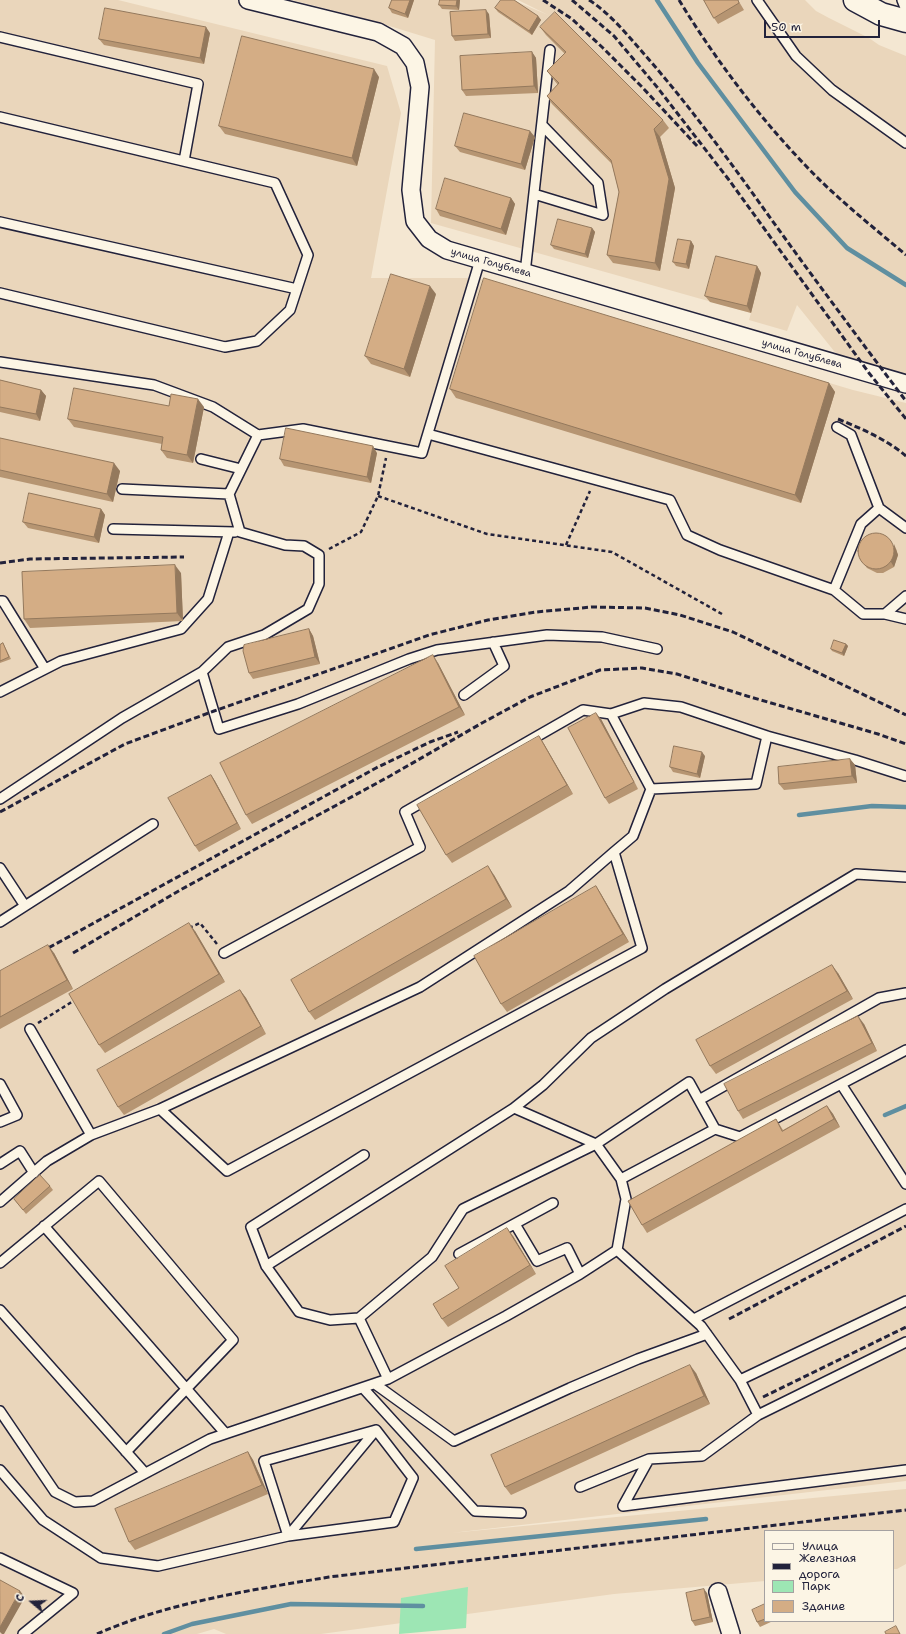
<!DOCTYPE html>
<html>
<head>
<meta charset="utf-8">
<style>
	body { margin:0 }
	#map { position:relative; width:906px; height:1634px; overflow:hidden; background:#f4e7d2; font-family:"Shantell Sans",sans-serif }
	canvas { display:block }
	.legend { position:absolute; left:764px; top:1530px; width:130px; height:92px; box-sizing:border-box; background:#fcf5e5; border:1px solid #a5a1a1; margin:0; padding:5px 7px; list-style:none; font-size:12px; color:#22223b }
	.legend li { display:flex; align-items:center; gap:8px; height:20px }
	.legend b { width:20px; border:1px solid #a5a1a1 }
	.north { position:absolute; left:12px; top:1582px; width:40px; height:40px; -webkit-text-stroke:3px #fcf5e5; paint-order:stroke; rotate:289deg; font-size:11px; font-weight:700; line-height:16px; text-align:center; color:#22223b }
	.north::after { content:''; display:block; margin:auto; width:14px; height:18px; background:#22223b; clip-path:polygon(50% 0,100% 100%,50% 72%,0 100%) }
	.scale { position:absolute; left:764px; top:20px; width:116px; height:18px; box-sizing:border-box; border:2px solid #22223b; border-top:0; padding-left:5px; font-size:12px; line-height:14px; white-space:nowrap; color:#22223b; -webkit-text-stroke:3px #fcf5e5; paint-order:stroke }
</style>
</head>
<body>
<div id="map">
<canvas width="906" height="1634"></canvas>
<ul class="legend">
<li><b style="height:5px;background:#fcf5e5"></b>Улица</li>
<li><b style="height:5px;background:#22223b"></b>Железная дорога</li>
<li><b style="height:11px;background:#9de6b4"></b>Парк</li>
<li><b style="height:11px;background:#d4ad85"></b>Здание</li>
</ul>
<div class="north">С</div>
<div class="scale">50 m</div>
</div>
<script>
const context = document.querySelector('canvas').getContext('2d');
context.lineJoin = 'round';
function fillPath(path, color) { context.fillStyle = color; context.fill(path, 'evenodd'); }
function strokePath(path, color, width, dash) { context.strokeStyle = color; context.lineWidth = width; context.lineCap = dash ? 'butt' : 'round'; context.setLineDash(dash || []); context.stroke(path); }
function drawText(font, color, halo, rows, align = 'center') {
  context.font = font + ' "Shantell Sans",sans-serif'; context.lineWidth = 3.5; context.setLineDash([]); context.textBaseline = 'middle'; context.strokeStyle = halo; context.fillStyle = color; for (const [text, x, y, turn = 0] of rows) {
    context.save(); context.translate(x, y); context.rotate((+turn || 0) * Math.PI / 180); context.textAlign = isNaN(turn) ? turn : align; if (halo) context.strokeText(text, 0, 0); context.fillText(text, 0, 0); context.restore();
  }
}
fillPath(new Path2D(`
	M0,0H118L387,66L401,113L371,278H477L853,390L906,403V1481L451,1533L906,1489V1564L897,1569H893V1531H765V1581L614,1594L321,1634H226L214,1629L197,1634H0Z
	M292,0H513L548,15L518,0H805L816,11L829,18L869,38L879,45L906,56V375L838,356L797,305L787,331L749,320L751,313L431,223L435,40L370,20Z`), '#ead6bb');
fillPath(new Path2D(`
	M468,1587L466,1628L399,1634L401,1598Z`), '#9de6b4');
strokePath(new Path2D(`
	M657,0L698,63L795,192L847,248L906,285
	M799,815L872,806L906,807
	M885,1115L906,1106
	M416,1549L706,1519
	M164,1634L192,1624L291,1604L423,1606`), '#5f8fa0', 4.5);
const service = new Path2D(`
	M757,0L796,56L832,90L906,143
	M902,0L906,10
	M0,37L198,84L184,161
	M0,117L275,183L308,255L290,310L257,341L225,347L0,293
	M534,194L603,215L598,183L542,125
	M0,222L297,289
	M480,260L422,453L303,429L258,435L229,494L240,532L285,545L304,546L319,555V584L308,609L264,635L228,647L202,672L219,729L298,704L409,659L437,650L547,635L602,637L657,649
	M525,273L550,50
	M0,362L154,385L213,407L258,435
	M837,427L851,435L879,508
	M428,434L670,500L687,535L720,550L834,590L863,614H885L906,596
	M201,459L241,469
	M122,489L229,494
	M113,529L235,532
	M834,590L861,524L879,508L906,528
	M0,601H3L45,669
	M885,614L906,619
	M0,692L61,661L181,629L208,599L229,532
	M464,695L504,666L493,642
	M651,789L611,714L644,703L681,707L767,736L855,760L905,776
	M0,799L122,718L202,672
	M0,868L25,906
	M0,922L153,824
	M224,953L420,847L405,812L583,710L611,714
	M30,1029L91,1135
	M0,1084L17,1115L0,1122
	M841,1084L906,1184
	M699,1100L879,998L906,993
	M514,1108L543,1085L591,1038L665,989L856,874L906,877
	M160,1109L227,1171L642,948L614,852
	M715,1129L740,1137L906,1050
	M0,1164L20,1151L34,1173
	M0,1202L47,1161L91,1135L160,1109L420,987L569,891L614,852L633,836L651,789L756,784L767,736
	M515,1224L537,1261L567,1248L580,1274
	M44,1226L225,1433
	M459,1254L553,1203
	M0,1263L99,1181L233,1340L126,1452
	M266,1266L514,1108L596,1144L689,1082L715,1129L621,1179
	M0,1310L145,1473
	M359,1318L330,1320L299,1312L266,1266L251,1227L364,1155
	M694,1319L906,1209
	M388,1379L359,1318L432,1257L463,1209L596,1144L621,1179L626,1199L617,1250
	M740,1380L906,1301
	M375,1384L454,1441L570,1388L638,1359L707,1334
	M363,1388L475,1511L521,1513
	M0,1411L55,1492L75,1502L93,1501L210,1439L388,1379L506,1316L580,1274L617,1250L701,1326L740,1380L758,1415L906,1342
	M649,1459L623,1506L906,1470
	M0,1470L43,1520L101,1558L158,1566L288,1536L394,1522L413,1478L376,1430L288,1536
	M580,1487L649,1459L702,1456L758,1415
	M288,1536L264,1461L376,1430
	M0,1558L73,1593L23,1634`);
const minor = new Path2D(`
	M248,0L378,32L403,46L415,63L420,87L411,190L415,221L429,239L447,250L906,384
	M718,1592L731,1634`);
const secondary = new Path2D(`
	M855,0L881,14L906,21`);
strokePath(service, '#22223b', 12);
strokePath(minor, '#22223b', 20);
strokePath(secondary, '#22223b', 25);
strokePath(new Path2D(`
	M378,496L487,534L612,552L722,614
	M566,545L590,491
	M329,549L361,532L378,496L386,458
	M189,928L200,923L217,944
	M38,1023L75,1000`), '#22223b', 2.5, [4, 3]);
strokePath(service, '#fcf5e5', 9);
strokePath(minor, '#fcf5e5', 17);
strokePath(secondary, '#fcf5e5', 22);
strokePath(new Path2D(`
	M543,0L572,19L603,48L642,87L698,147
	M572,0L614,36L657,87L729,180L869,373L906,419
	M589,0C611,14 628,36 645,55C681,96 714,140 746,184C798,257 852,330 906,401
	M679,0C715,59 758,116 806,166C836,198 872,226 906,255
	M838,419C862,429 886,439 906,456
	M0,563L30,559L184,557
	M0,812L125,744L214,711L429,635L488,620L536,612L592,607L645,608L680,615L733,632L906,715
	M41,952L376,768L430,742L458,732
	M73,953L182,889L390,776L482,723L530,697L600,670L642,668L677,674L747,696L878,734L906,744
	M729,1319L906,1226
	M763,1397L906,1327
	M97,1634C169,1602 252,1590 329,1577L906,1510`), '#22223b', 3, [6, 3]);
fillPath(new Path2D(`
	M392,0H414L408,18L392,13L389,8Z
	M460,0L459,10L442,9L439,5Z
	M704,0H738L744,10L718,24L714,18Z
	M495,8L538,16L541,20L532,35L498,12Z
	M489,14L491,38L455,41L452,36Z
	M540,27L663,120L669,128L660,137L675,188L660,271L613,263L607,255L619,192L612,164L552,104L547,96L558,85L553,79L547,71L565,54L546,35Z
	M210,33L204,64L104,45L99,39Z
	M532,52L536,58L538,93L466,96L462,90Z
	M379,77L357,166L225,134L219,126Z
	M535,137L525,170L460,152L455,146Z
	M511,198L515,204L506,235L440,216L436,209Z
	M592,228L595,232L588,258L554,249L551,245Z
	M691,241L694,246L689,269L676,266L673,262Z
	M757,266L761,273L751,313L710,302L705,296Z
	M436,294L410,377L371,364L365,356Z
	M0,380L41,390L46,396L40,421L0,412Z
	M829,383L835,392L801,503L456,398L450,389Z
	M169,406L204,407L193,463L167,458L161,450L162,444L74,427L68,419Z
	M0,438L120,471L113,502L0,477Z
	M377,453L371,483L284,466L280,459Z
	M101,509L105,515L99,543L28,528L23,522Z
	M896,549L898,555L894,567L883,573H877L867,568L864,564Z
	M181,573L183,621L30,628L24,619Z
	M309,629L313,636L320,664L253,679L249,673Z
	M3,643L11,659L0,663V645Z
	M846,644L848,646L844,656L832,651L831,649Z
	M438,663L465,715L252,824L246,815Z
	M601,719L638,789L609,804L605,798Z
	M539,736L544,744L573,794L452,863L446,855Z
	M705,756L700,778L673,772L670,767Z
	M850,759L855,765L857,783L784,790L779,784Z
	M211,775L215,781L241,829L199,852L195,846Z
	M494,875L512,907L315,1020L309,1012Z
	M596,886L601,894L629,942L507,1012L501,1004Z
	M195,931L225,982L105,1053L99,1045Z
	M54,953L73,989L0,1029V971Z
	M838,973L853,999L716,1074L710,1066Z
	M240,990L246,998L266,1034L124,1115L118,1107Z
	M864,1024L877,1051L743,1119L738,1111Z
	M827,1106L833,1114L840,1127L647,1233L642,1225L776,1119L783,1130Z
	M50,1186L53,1190L26,1214L14,1199Z
	M513,1236L536,1274L448,1327L442,1319L459,1288Z
	M696,1373L710,1404L511,1495L505,1487Z
	M248,1452L253,1460L268,1494L135,1550L129,1542Z
	M707,1593L713,1622L695,1626L692,1621Z
	M765,1604V1621H773L760,1627L757,1622Z`), '#b69572');
fillPath(new Path2D(`
	M410,0H414L408,18L405,14Z
	M457,0H460L459,10L456,6Z
	M486,10L489,14L491,38L488,34Z
	M538,16L541,20L532,35L529,31Z
	M206,27L210,33L204,64L200,58Z
	M532,52L536,58L538,93L534,86Z
	M374,69L379,77L357,166L352,158Z
	M654,129L660,137L675,188L660,271L655,263Z
	M530,131L535,137L525,170L521,164Z
	M511,198L515,204L506,235L501,229Z
	M592,228L595,232L588,258L585,254Z
	M691,241L694,246L689,269L686,264Z
	M757,266L761,273L751,313L747,306Z
	M430,286L436,294L410,377L404,369Z
	M829,383L835,392L801,503L795,495Z
	M41,390L46,396L40,421L36,414Z
	M198,399L204,407L193,463L187,455Z
	M373,446L377,453L371,483L367,477Z
	M114,463L120,471L113,502L107,494Z
	M101,509L105,515L99,543L94,537Z
	M894,544L896,549L898,555L894,567L891,562Z
	M175,565L181,573L183,621L177,613Z
	M309,629L313,636L320,664L315,657Z
	M846,644L848,646L844,656L842,653Z
	M433,655L438,663L465,715L459,707Z
	M596,713L601,719L638,789L634,782Z
	M539,736L544,744L573,794L567,785Z
	M702,752L705,756L700,778L697,774Z
	M850,759L855,765L857,783L852,776Z
	M211,775L215,781L241,829L237,823Z
	M488,866L494,875L512,907L506,899Z
	M596,886L601,894L629,942L623,934Z
	M189,923L195,931L225,982L219,974Z
	M48,945L54,953L73,989L67,980Z
	M832,965L838,973L853,999L847,991Z
	M240,990L246,998L266,1034L261,1026Z
	M858,1016L864,1024L877,1051L872,1043Z
	M827,1106L833,1114L840,1127L834,1119Z
	M507,1228L513,1236L536,1274L530,1265Z
	M690,1365L696,1373L710,1404L704,1396Z
	M248,1452L253,1460L268,1494L262,1485Z
	M704,1589L707,1593L713,1622L710,1617Z
	M20,1591L25,1597L4,1634H2L0,1632V1627Z`), '#94795d');
const building = new Path2D(`
	M392,0H410L405,14L389,8Z
	M440,0H457L456,6L439,5Z
	M501,0H514L538,16L529,31L495,8Z
	M704,0H738L739,3L714,18Z
	M105,8L206,27L200,58L99,39Z
	M486,10L488,34L452,36L450,12Z
	M555,12L663,120L654,129L669,179L655,263L607,255L619,192L611,160L547,96L559,83L547,71L566,52L540,27Z
	M242,36L374,69L352,158L219,126Z
	M532,52L534,86L462,90L460,56Z
	M464,113L530,131L521,164L455,146Z
	M445,178L511,198L501,229L436,209Z
	M558,219L592,228L585,254L551,245Z
	M678,239L691,241L686,264L673,262Z
	M716,256L757,266L747,306L705,296Z
	M391,274L430,286L404,369L365,356Z
	M484,278L829,383L795,495L450,389Z
	M0,380L41,390L36,414L0,407Z
	M74,388L169,406L171,394L198,399L187,455L161,450L163,437L68,419Z
	M286,428L373,446L367,477L280,459Z
	M0,438L114,463L107,494L0,470Z
	M29,493L101,509L94,537L23,522Z
	M858 551a18 18 0 1 1 36 0a18 18 0 1 1-36 0Z
	M175,565L177,613L24,619L22,572Z
	M309,629L315,657L249,673L243,651L244,645Z
	M834,640L846,644L842,653L831,649Z
	M3,643L9,657L0,661V645Z
	M433,655L459,707L246,815L220,763Z
	M596,713L634,782L605,798L568,728Z
	M539,736L567,785L446,855L417,805Z
	M674,746L702,752L697,774L670,767Z
	M850,759L852,776L779,784L778,767Z
	M211,775L237,823L195,846L168,798Z
	M488,866L506,899L309,1012L291,980Z
	M596,886L623,934L501,1004L474,956Z
	M189,923L219,974L99,1045L69,994Z
	M48,945L67,980L0,1017V971Z
	M832,965L847,991L710,1066L696,1040Z
	M240,990L261,1026L118,1107L97,1070Z
	M858,1016L872,1043L738,1111L724,1084Z
	M827,1106L834,1119L642,1225L628,1201L776,1119L782,1131Z
	M40,1175L50,1186L23,1210L14,1199Z
	M507,1228L530,1265L442,1319L433,1304L459,1288L445,1266Z
	M690,1365L704,1396L505,1487L491,1455Z
	M248,1452L262,1485L129,1542L115,1509Z
	M0,1580L20,1591L0,1627Z
	M704,1589L710,1617L692,1621L686,1593Z
	M765,1604V1619L757,1622L752,1610Z
	M896,1626L900,1634H886L885,1632Z`);
fillPath(building, '#d4ad85');
strokePath(building, '#94795d', 1);
drawText('10px', '#22223b', '#fcf5e5', [
	["улица Голублева",491,263,16],
	["улица Голублева",802,354,16]
]);
</script>
</body>
</html>
